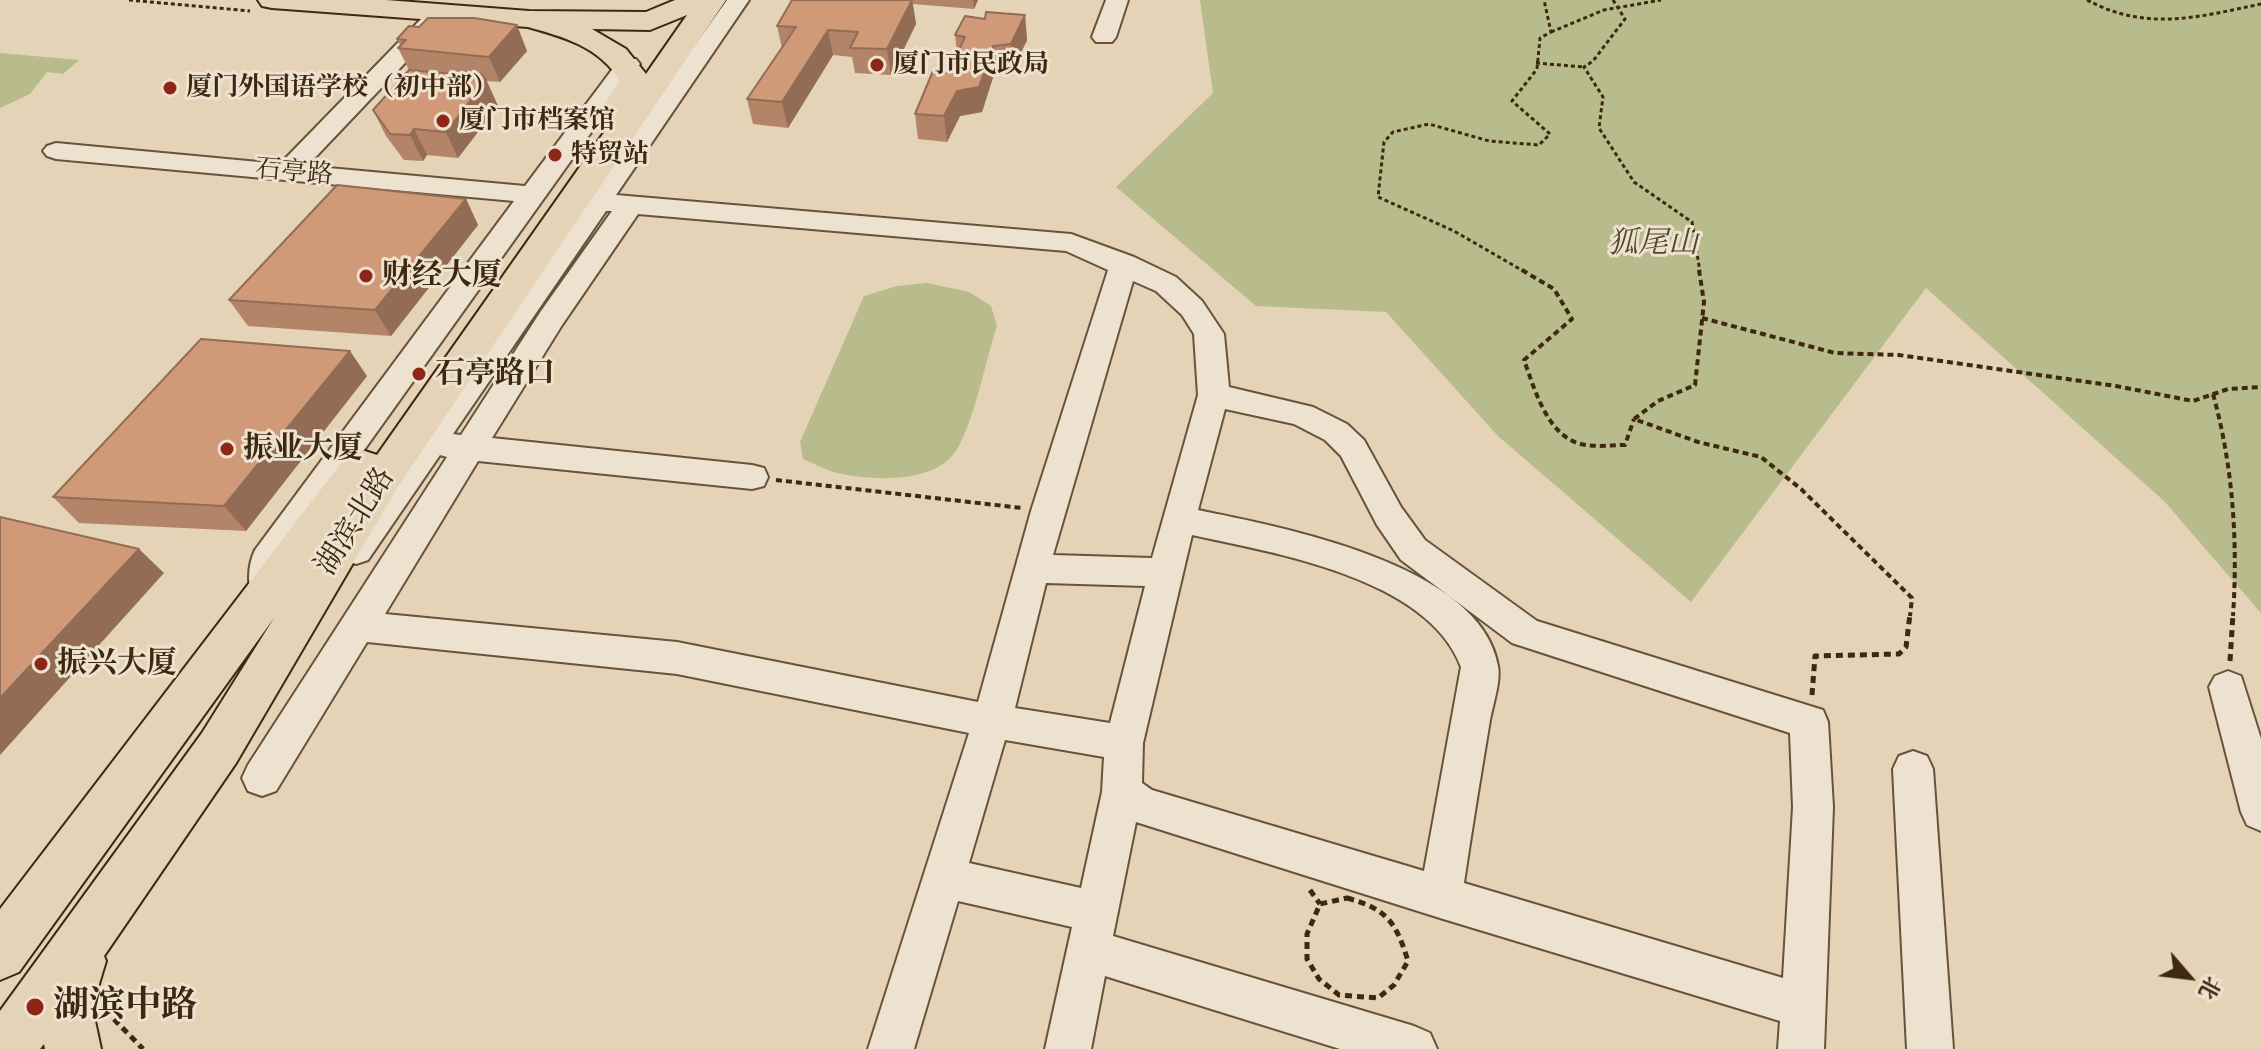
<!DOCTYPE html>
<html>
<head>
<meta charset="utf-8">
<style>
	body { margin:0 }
	#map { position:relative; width:2261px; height:1049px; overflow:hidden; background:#e4d3b7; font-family:"Gentium Book Plus","Noto Serif SC",serif }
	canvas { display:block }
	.north { position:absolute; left:2149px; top:937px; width:80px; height:80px; -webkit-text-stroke:6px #ede2d0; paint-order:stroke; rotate:118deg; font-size:22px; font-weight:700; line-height:32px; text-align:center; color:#3e280f }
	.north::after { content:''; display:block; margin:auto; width:28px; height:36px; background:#3e280f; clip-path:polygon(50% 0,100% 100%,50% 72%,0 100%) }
</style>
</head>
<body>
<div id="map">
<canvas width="2261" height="1049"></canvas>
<div class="north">北</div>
</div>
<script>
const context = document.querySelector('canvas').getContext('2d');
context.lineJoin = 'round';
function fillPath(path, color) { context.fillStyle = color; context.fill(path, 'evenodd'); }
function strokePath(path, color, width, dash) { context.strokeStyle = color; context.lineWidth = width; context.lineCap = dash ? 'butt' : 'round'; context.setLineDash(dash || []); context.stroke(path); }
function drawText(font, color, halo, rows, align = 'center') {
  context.font = font + ' "Gentium Book Plus","Noto Serif SC",serif'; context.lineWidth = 6; context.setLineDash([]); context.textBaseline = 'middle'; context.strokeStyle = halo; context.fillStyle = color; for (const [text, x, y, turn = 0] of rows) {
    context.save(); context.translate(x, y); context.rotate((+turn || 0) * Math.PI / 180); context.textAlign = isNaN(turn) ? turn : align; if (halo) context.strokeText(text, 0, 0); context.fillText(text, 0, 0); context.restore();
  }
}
fillPath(new Path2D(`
	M1200,0H2261V613L2164,501L1926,288L1691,602L1498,436L1386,312L1256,306L1116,187L1213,93Z
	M0,53L79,60L63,74L47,72L30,94L0,108Z
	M928,283L969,292L991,306L997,326C985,363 977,409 960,444C941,485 874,481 837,473C825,470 814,463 803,459L800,442L864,296L897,286Z`), '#b8bb8c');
const minor = new Path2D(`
	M727,0H749L616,195L1071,234L1134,257L1176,277L1202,301L1224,334L1229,387L1313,407L1347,424L1364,440L1401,507L1425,540L1537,621L1823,710L1828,722L1833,807L1824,1049H1778L1780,1021L1440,918L1136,822L1113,936L1414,1026L1430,1033L1437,1049H1340L1105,976L1091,1049H1045L1072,927L958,901L914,1049H868L969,733L677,674L367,642L276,791L262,796L248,791L242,778L248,765L447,457L440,455L368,560L356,564L344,560L339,550L344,540ZM606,211H612L541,311L461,435L453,434ZM638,214L1066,251L1108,270L1031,511L978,702L677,642L385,614L478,461L752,489L764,486L768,477L764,468L752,465L492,438L562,325ZM1133,281L1156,291L1182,315L1194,334L1198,395L1152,558L1053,555ZM1225,409L1294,424L1325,440L1341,456L1377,525L1401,560L1512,643L1790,733L1793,807L1783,978L1464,883C1472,828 1481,774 1490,720C1493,704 1501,681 1498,666C1481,564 1281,527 1198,510ZM1192,535C1275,553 1428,578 1461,667L1424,871L1152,790L1142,783L1143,743ZM1046,583L1145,586L1110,723L1015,708ZM1005,740L1104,757L1102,792L1081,888L969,863Z
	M1106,0H1128L1116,37L1112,42H1096L1092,37Z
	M432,14L440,16L443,21L440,26L307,166L525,186L620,59H636L640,64L284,562L286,594L281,604L268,608L255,604C247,589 247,566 255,550L514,201L56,159L47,156L43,151L47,146L56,143L280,164L424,16Z
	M2228,671L2241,676L2261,739V831L2247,825L2241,812L2209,687L2215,676Z
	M1913,751L1927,756L1933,769L1953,1049H1907L1893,769L1899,756Z`);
const major = new Path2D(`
	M258,0H386L529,11L646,12L675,0H726L397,488L236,763L104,956L106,961L92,1007L101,1049H45L44,1044L40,1049H0V1011L202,733L274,618L19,972L0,980V909L348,454L362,450L377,455L610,124L601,122L597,115L620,81C600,47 564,37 528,27L272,8L262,6ZM687,15L646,74L626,49L592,29L650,30Z`);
strokePath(minor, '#685339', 4);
strokePath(major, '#3e280f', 4);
strokePath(new Path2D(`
	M129,0L250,11
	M1613,0L1625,19L1593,61L1584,67L1603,97L1599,128L1634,182L1692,222L1700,272
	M2087,0C2147,32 2198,17 2261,4
	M1551,32L1604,10L1661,0
	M1536,63L1584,67
	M1525,272L1454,231L1378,197L1384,142L1393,132L1429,124L1489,141L1539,145L1550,134L1512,101L1537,69L1540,38L1551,32L1544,0`), '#3e280f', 3, [4, 3]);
strokePath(new Path2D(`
	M1522,270L1554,289L1572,319L1524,360C1535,390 1548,440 1586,445C1599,447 1612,445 1625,445L1634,419
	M1699,270L1704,302L1695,385L1658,401L1634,419L1698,442L1761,457L1801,489L1912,598L1910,616
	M1702,318L1835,353L1899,355L2116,386L2193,401L2228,389L2261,387
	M2213,394C2233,466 2238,542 2233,616
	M776,480L1022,508`), '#3e280f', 4, [6, 4]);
strokePath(new Path2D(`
	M2230,661L2233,614
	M1812,695L1815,656L1899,654L1906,647L1910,614
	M1310,890L1320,904
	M1347,898C1387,909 1396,922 1408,961L1394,985L1378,998L1339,995L1319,979L1307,959V934L1320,904Z
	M108,998L107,1012L143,1049`), '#3e280f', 5, [7, 5]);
fillPath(minor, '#ede2d0');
fillPath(major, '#e4d3b7');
fillPath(new Path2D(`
	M792,0H978L974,9L913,4L916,24L891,75L855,73L852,57L833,55L788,128L753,124L747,99L782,48L777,26Z
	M1025,15L1027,40L1013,69L995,71L982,112L960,116L947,142L918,139L915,114L948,73L957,54L955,35Z
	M397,39L527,51L500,82L487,81L498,106L458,158L427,155L423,161L404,160L386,136L373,110L409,70L398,48L400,45Z
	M466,199L478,225L391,336L248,326L229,300Z
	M367,376L246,531L79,523L53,497Z`), '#b38467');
fillPath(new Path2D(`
	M912,0L916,24L891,75L887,49Z
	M973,0H978L974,9Z
	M1025,15L1027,40L1013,69L1011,44Z
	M517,25L527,51L500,82L489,57Z
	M828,30L833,55L788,128L782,102Z
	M993,46L995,71L982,112L960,116L947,142L944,116L957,91Z
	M486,80L498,106L458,158L446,132Z
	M414,129L427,155L423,161L410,135Z
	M466,199L478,225L391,336L375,310Z
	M350,351L367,376L246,531L224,506Z
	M139,549L164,573L0,755V698Z`), '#926c54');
const building = new Path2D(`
	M792,0H912L887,49L850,48L858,32L828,30L782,102L747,99L796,27L777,26Z
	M986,12L1025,15L1011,44L993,46L979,87L957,91L944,116L915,114L933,71L948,73L965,37L955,35L965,16L985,19Z
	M428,18H474L517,25L489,57L398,48L406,40L397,39L409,26L419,27Z
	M409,70L464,75L466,72L481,74L486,80L446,132L414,129L410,135L390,134L373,110Z
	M337,185L466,199L375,310L229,300Z
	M201,339L350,351L224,506L53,497Z
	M0,517L139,549L0,698Z`);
fillPath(building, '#d09a78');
strokePath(building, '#926c54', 2);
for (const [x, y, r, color] of [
	[877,65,8,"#8f2418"],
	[170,88,8,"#8f2418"],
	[443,121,8,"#8f2418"],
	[555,155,8,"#8f2418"],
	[366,276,8,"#8f2418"],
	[419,374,8,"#8f2418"],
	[227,449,8,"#8f2418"],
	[41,664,8,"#8f2418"],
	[35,1007,10,"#8f2418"]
]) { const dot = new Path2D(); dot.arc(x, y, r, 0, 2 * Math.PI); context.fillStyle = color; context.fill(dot); strokePath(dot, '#ede2d0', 3); }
drawText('bold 26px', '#3e280f', '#ede2d0', [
	["厦门市民政局",893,65],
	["厦门外国语学校（初中部）",186,88],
	["厦门市档案馆",459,121],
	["特贸站",571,155]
], 'left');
drawText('26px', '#3e280f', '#ede2d0', [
	["石亭路",294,173,5]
]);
drawText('italic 30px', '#564528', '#ede2d0', [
	["狐尾山",1653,244]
]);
drawText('bold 30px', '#3e280f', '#ede2d0', [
	["财经大厦",382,276],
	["石亭路口",435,374],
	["振业大厦",243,449],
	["振兴大厦",57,664]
], 'left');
drawText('30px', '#3e280f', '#ede2d0', [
	["湖滨北路",356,522,-58]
]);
drawText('bold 36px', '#3e280f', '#ede2d0', [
	["湖滨中路",53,1007]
], 'left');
</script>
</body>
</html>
